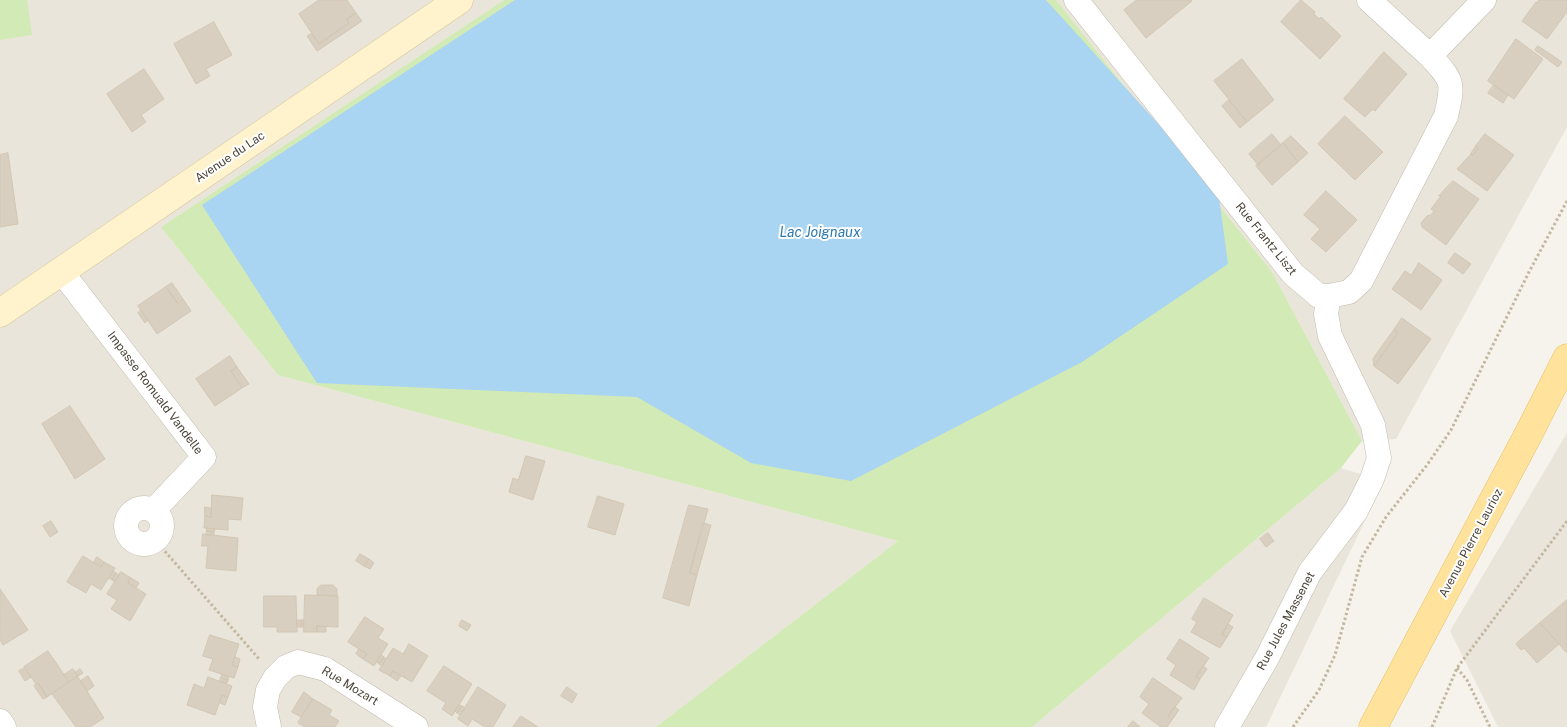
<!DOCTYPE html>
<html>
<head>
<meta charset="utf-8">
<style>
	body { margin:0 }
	canvas { display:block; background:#f6f3ec }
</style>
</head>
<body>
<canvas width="1567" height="727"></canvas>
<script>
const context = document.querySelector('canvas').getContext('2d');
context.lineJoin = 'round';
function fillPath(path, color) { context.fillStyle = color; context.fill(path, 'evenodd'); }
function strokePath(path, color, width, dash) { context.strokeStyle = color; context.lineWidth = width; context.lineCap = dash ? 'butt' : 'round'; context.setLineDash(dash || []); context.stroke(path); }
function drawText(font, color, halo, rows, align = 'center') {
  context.font = font + ' "Public Sans",sans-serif'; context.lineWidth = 4; context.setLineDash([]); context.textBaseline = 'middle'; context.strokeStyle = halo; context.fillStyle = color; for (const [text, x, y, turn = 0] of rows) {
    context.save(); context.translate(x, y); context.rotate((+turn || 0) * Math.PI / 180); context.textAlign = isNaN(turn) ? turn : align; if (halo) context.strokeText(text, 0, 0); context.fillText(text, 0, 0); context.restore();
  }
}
fillPath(new Path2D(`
	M0,0H504L161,227L278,375L898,541L656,727H0Z
	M1056,0H1567V127L1396,439L1362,441L1272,272Z
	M1567,433V727H1498L1450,631Z
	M1341,468L1384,481L1266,727H1032Z`), '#eae5da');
fillPath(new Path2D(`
	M0,0H27L32,35L0,40Z
	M504,0H1056L1272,272L1362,441L1341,468L1032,727H656L898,541L278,375L161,227Z`), '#d2eab5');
fillPath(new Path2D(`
	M515,0H1046L1218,190L1228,264L1082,362L851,481L751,463L637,397L317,383L202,205Z`), '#a9d4f2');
const building = new Path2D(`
	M319,0H347L356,13L347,19L349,23L319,44L299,14Z
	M1137,0H1191L1192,1L1146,38L1124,10Z
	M1301,0L1315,12L1314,14L1319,19L1321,17L1341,36L1320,59L1281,22Z
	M1539,0H1567V12L1547,39L1522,21L1536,2L1537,3Z
	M356,13L362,21L317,51L307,36L312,33L319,44L349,23L347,19Z
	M214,22L232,55L206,69L210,76L196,84L174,44Z
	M1516,39L1543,59L1514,99L1488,81Z
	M1538,46L1562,62L1558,67L1535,50Z
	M1384,52L1407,74L1375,111L1373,109L1365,117L1344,99Z
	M1242,59L1274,100L1247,122L1214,81Z
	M144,69L164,99L141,115L146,122L132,132L107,94Z
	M1494,85L1508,95L1503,103L1488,93Z
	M1229,100L1247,122L1240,128L1222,106Z
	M1345,116L1383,152L1355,180L1318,144Z
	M1272,134L1281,145L1258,165L1249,154Z
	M1485,134L1514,155L1487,191L1457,169L1471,154L1473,155L1478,148L1476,146Z
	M1291,136L1308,153L1298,162L1283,143Z
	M1283,143L1298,162L1272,185L1256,166Z
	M1476,146L1478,148L1473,155L1471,154Z
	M8,153L18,224L0,227V155Z
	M1453,181L1479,199L1446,245L1422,227L1421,223L1427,216L1431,215L1434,211L1431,209L1441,196H1439Z
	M1326,191L1357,220L1326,252L1311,239L1320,229L1304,215Z
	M1455,253L1471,264L1463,274L1448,263Z
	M1419,263L1442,280L1421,310L1392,289L1405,271L1411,275Z
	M172,283L183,299L178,304L166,287Z
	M166,287L178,304L183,299L191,311L157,334L138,306Z
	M141,310L148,320L145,323L138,313Z
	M1402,318L1431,339L1398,384L1374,366L1398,333L1394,330Z
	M1394,330L1398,333L1374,366L1373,359Z
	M230,356L237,367L231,371L242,388L215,406L196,379Z
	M237,367L249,384L242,388L231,371Z
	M70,406L105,459L75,479L42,424Z
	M526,456L545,461L533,500L509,492L513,478L518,480Z
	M212,495L243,498L241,520L228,519V530L204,528L205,516L211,517Z
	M598,496L624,504L615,535L588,527Z
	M689,505L708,509L690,573L697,575L689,606L663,598Z
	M205,507L211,508V517L205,516Z
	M51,521L58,532L50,537L43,526Z
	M703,523L711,525L697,575L690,573Z
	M207,528L215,529L214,532L207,531Z
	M207,531L214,532V535H206Z
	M1268,533L1274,541L1266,547L1260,539Z
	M203,534L238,538L236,571L206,568L208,546H202Z
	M360,554L369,559L364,566L356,561Z
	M83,556L101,567L104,562L115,568L101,590L91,584L86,593L67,582Z
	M97,557L104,562L101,567L94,562Z
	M369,559L374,563L370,569L364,566Z
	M113,571L116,573L112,580L109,578Z
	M121,572L131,578L128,583L146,594L130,621L111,609L117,600L107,594Z
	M116,573L119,575L115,582L112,580Z
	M131,578L139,583L136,588L128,583Z
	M321,585H333L337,589V596L317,595V589Z
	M0,589L28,630L3,645L0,640Z
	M305,595L338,596V627L317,626V632H304Z
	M264,596H296L297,632H277V627H264Z
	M1204,598L1233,615L1222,635L1227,637L1220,648L1191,632L1197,622L1192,619Z
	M1567,600V653L1540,623Z
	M365,617L384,629L378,638L388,644L374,666L363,659L367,654L348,642Z
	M297,620H301V627H297Z
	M301,620H304V627H301Z
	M462,620L471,625L467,631L459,626Z
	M1540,623L1559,644L1537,663L1524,648L1521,650L1516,644Z
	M1228,624L1233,627L1227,637L1222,635Z
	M317,626L326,627V632H317Z
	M210,635L239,644L232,665L238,667L234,678L209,670L213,659L203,656Z
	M1180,639L1209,658L1196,677L1200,679L1194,690L1170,675L1176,665L1167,659Z
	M409,644L428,656L412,682L393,671L390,676L379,670L393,648L403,654Z
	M359,649L367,654L363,659L356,654Z
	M48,651L69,682L47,697L38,683L36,684L24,667Z
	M381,655L384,657L379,664L377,662Z
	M235,657L240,659L238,667L232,665Z
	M384,657L386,659L382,666L379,664Z
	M444,666L472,684L452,716L442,709L446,703L427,691Z
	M1203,666L1207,669L1200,679L1196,677Z
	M25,668L31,677L25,681L19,671Z
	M73,669L78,676L69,682L64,675Z
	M80,669L83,673L78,676L75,673Z
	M393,671L401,676L397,681L390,676Z
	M222,674L229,677L228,680L221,678Z
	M88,676L94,686L87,691L81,681Z
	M78,677L104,718L90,727H76L52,694Z
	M208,677L232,686L228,697L222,695L215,715L187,705L194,684L204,688Z
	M221,678L228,680L227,683L220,681Z
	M1153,678L1182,698L1168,716L1172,720L1167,727H1161L1142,713L1149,704L1140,697Z
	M38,683L47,697L43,699L34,686Z
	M478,687L506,705L493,727H485L472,719L468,726L458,719Z
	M567,687L577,694L572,703L561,696Z
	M304,692L313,699L301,717L292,712Z
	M222,695L228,697L225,705L220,703Z
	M313,699L332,710L329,715L339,721L335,727H305L298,723Z
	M459,705L462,706L457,713L455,711Z
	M462,706L465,708L460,715L457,713Z
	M1175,707L1179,710L1172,720L1168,716Z
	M521,716L538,727H513Z
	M1133,721L1140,727H1128Z`);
fillPath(building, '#d8cfc1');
strokePath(building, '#d3c7b4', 1);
const minor = new Path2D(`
	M1076,0L1293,274L1319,296H1329L1349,292L1361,281L1446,116C1454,82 1453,81 1430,56L1484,0
	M1369,0L1430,56
	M61,271L204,457L154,510
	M126 526a18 18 0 1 1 36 0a18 18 0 1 1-36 0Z
	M0,721L4,727
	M269,727L265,707L268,690L275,678L286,667L298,662L325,669L416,727
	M1227,727L1267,658L1310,572L1356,511L1372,479L1379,458L1373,425L1330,336L1326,314L1329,296`);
const secondary = new Path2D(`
	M0,313L459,0`);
const primary = new Path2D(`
	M1373,727L1529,433L1567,358`);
strokePath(minor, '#c2bbae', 25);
strokePath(secondary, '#d6c79b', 29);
strokePath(primary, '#e6c16a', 29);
strokePath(new Path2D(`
	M155,540L260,660
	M1457,668L1467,680L1490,727
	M1293,727L1319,690L1335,655L1362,557L1386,517L1427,465L1451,430L1529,272L1567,201
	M1432,727L1457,668L1567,521`), '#c4b79f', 3, [2.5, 2.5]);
strokePath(minor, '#fff', 24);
strokePath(secondary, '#fff3cd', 28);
strokePath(primary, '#ffe39c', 28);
drawText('12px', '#4b4439', '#fff', [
	["Avenue du Lac",230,157,-34],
	["Rue Frantz Liszt",1266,239,51],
	["Impasse Romuald Vandelle",155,393,53],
	["Avenue Pierre Laurioz",1471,543,-62],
	["Rue Jules Massenet",1286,621,-62],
	["Rue Mozart",350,686,31]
]);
drawText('italic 14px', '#2e7ab2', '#fff', [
	["Lac Joignaux",820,233]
]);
</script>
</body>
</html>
